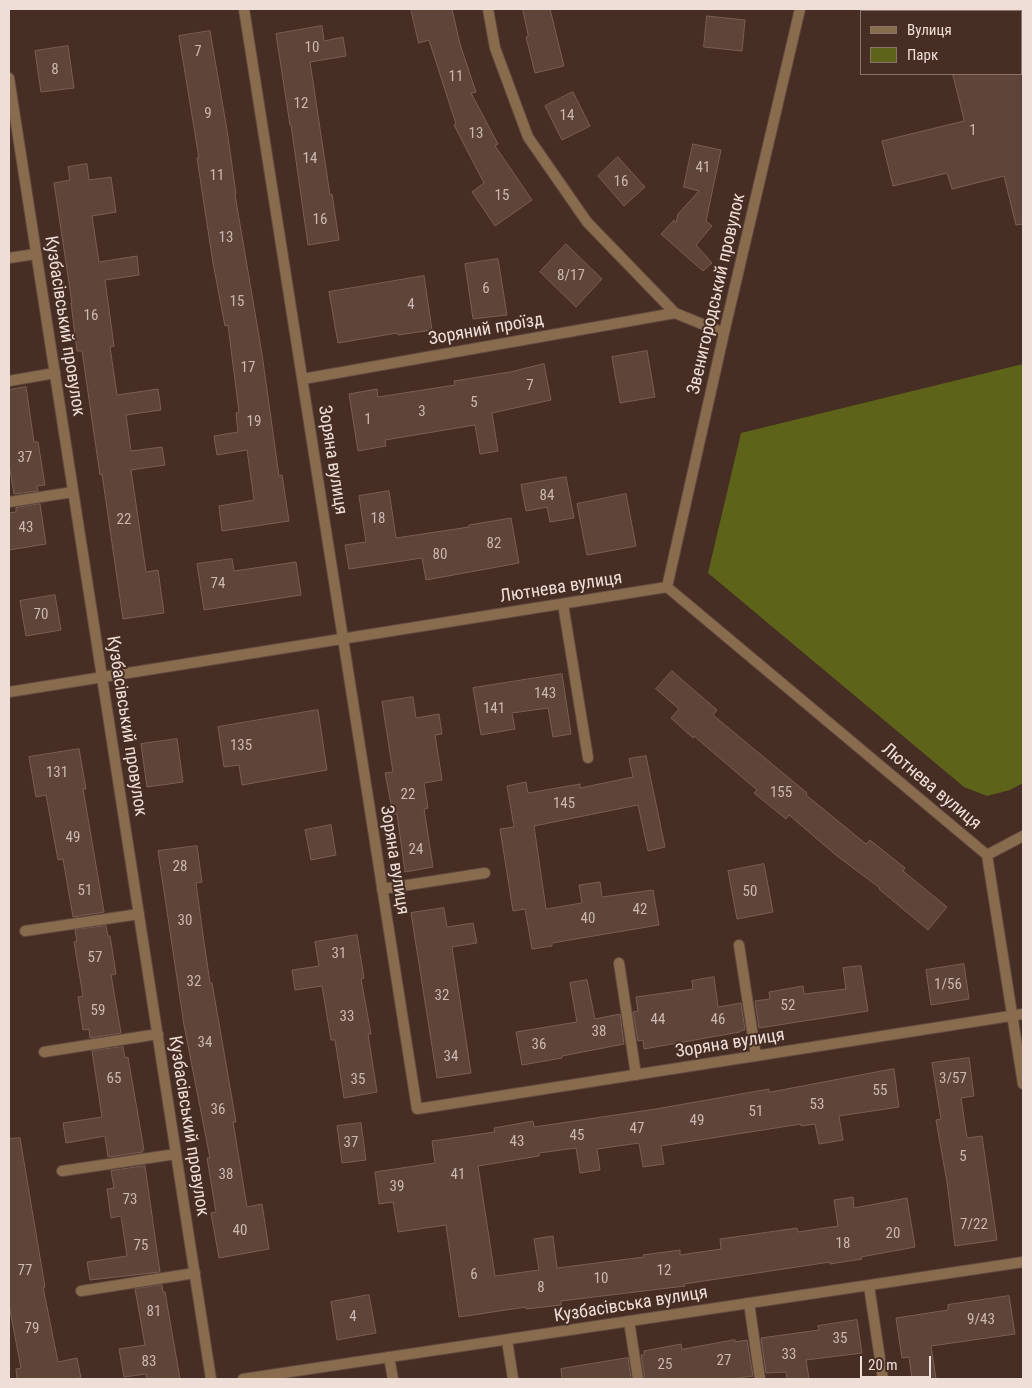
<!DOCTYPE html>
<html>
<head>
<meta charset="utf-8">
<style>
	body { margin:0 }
	#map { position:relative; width:1032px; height:1388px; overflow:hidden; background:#472e24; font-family:"Roboto Condensed",sans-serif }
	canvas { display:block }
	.frame { position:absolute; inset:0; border:10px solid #efded8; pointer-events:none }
	.legend { position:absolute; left:860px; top:10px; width:162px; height:65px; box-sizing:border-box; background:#472e24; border:1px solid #8a746c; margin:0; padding:6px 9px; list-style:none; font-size:15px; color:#efded8 }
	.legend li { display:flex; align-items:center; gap:10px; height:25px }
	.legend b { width:25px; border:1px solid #8a746c }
	.scale { position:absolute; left:860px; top:1356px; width:71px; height:22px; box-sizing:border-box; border:2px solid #efded8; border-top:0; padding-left:6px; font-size:15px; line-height:18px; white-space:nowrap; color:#efded8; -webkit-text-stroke:4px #472e24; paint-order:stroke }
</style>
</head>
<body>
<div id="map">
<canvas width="1032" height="1388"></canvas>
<div class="frame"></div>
<ul class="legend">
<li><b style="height:6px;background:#896c4e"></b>Вулиця</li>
<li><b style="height:14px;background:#5e631a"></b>Парк</li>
</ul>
<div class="scale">20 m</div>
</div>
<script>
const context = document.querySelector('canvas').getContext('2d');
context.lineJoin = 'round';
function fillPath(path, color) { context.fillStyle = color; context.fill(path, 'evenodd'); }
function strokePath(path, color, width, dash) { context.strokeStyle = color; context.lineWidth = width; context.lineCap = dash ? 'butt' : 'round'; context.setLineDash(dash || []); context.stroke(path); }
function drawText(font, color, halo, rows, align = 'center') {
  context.font = font + ' "Roboto Condensed",sans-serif'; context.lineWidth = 4; context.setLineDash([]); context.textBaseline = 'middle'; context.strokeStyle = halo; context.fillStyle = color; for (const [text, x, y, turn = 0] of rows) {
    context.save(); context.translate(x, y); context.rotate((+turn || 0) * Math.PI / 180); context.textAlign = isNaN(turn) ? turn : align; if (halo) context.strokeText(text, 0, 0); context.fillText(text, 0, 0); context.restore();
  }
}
fillPath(new Path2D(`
	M1023,364V783L1010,790L987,796L964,787L708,573L741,433Z`), '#5e631a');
const building = new Path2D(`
	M411,9H452L460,44L476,92L471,93L498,144L495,146L532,200L495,226L472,192L484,183L454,125L456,124L429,40L419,43Z
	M523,9H550L564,66L535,73L526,37L528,36Z
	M707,16L745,20L742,51L704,47Z
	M322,26L324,41L343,37L346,56L310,62L330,195L332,194L339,240L308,245L291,125H290L276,34Z
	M210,31L227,130L236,194L235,195L262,354L279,476L282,475L289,521L222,531L219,506L254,500L247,450L217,455L214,436L238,432L236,413L239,412L228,325L225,326L213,263L197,158H199L179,36Z
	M68,46L74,88L41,92L35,51Z
	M953,74H1023V224L1016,225L1004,176L952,189L947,173L893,186L882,141L964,121Z
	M573,92L590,126L562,140L545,106Z
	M693,144L721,150L706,221L712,226L696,245L712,263L703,271L661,234L674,220L676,223L678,214L699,191L684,187Z
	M618,157L645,187L624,206L598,176Z
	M87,164L89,180L111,177L116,212L92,216L99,262L137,256L139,275L105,280L114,346L110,347L117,395L158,389L161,410L126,415L131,451L162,447L165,465L131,470L146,572L158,570L164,613L123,619L102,474L100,475L82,351H77L71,303H72L54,183L70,180L68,167Z
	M566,244L602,279L576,307L540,272Z
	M498,259L507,315L473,319L465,264Z
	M424,276L432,330L398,335L397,333L338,343L329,292Z
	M647,351L655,397L620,403L612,357Z
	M544,364L551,400L492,413L498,451L480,454L475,425L385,440L386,446L358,451L349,394L377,389L378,397L455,385L454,381L510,372Z
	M26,387L34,442H38L45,485L37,486L38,491L14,494L10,470H9V390Z
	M566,477L574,518L550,522L547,507L526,511L521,485Z
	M389,491L396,538L469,527V525L511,518L519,563L426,580L422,558L349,569L345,545L366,542L359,496Z
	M626,494L636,546L587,555L577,504Z
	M40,504L46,544L9,550V513L16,512V508Z
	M232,559L234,571L296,562L301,595L204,610L197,564Z
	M55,595L61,630L26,636L20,601Z
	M672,671L717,710L713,715L807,793L806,795L866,844L870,840L905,868L903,871L947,907L928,930L879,889L880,888L837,856L789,815L786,819L754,793L757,790L694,736L693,738L671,718L679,709L656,689Z
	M562,674L571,734L553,737L548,708L512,713L515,729L481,735L473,688Z
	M413,697L416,718L439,714L442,734L435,735L442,780L424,783L428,808L424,809L433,867L405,872L397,814H393L385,773L393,772L382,702Z
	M318,710L327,770L242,785L239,765L224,767L218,727Z
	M177,739L183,782L147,787L141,744Z
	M79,749L86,789H83L104,912L73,917L63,859L58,860L46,795L36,797L29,757Z
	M646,756L665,847L648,851L638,805L534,826L546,909L582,903L579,885L600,882L602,897L653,890L659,925L552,943V946L532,949L525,909L513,911L500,829L514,827L507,786L526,782L528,793L580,784V788L633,777L629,759Z
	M331,825L336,855L311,860L305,830Z
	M197,846L202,882L196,883L203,935L210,983H212L236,1122H233L247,1207L262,1204L269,1249L219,1258L211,1213L216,1212L207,1158H210L184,1025L158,851Z
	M764,864L773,912L737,919L728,871Z
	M444,908L447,927L473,923L477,943L452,947L471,1073L437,1078L411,913Z
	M106,926L108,936H110L116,974L111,975L121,1033L90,1038L89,1029L83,1030L78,997L83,996L74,942L77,941L75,930Z
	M357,935L364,978L361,979L371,1034H368L377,1092L344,1098L335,1040H331L322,986L295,990L292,970L319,966L315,942Z
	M964,964L969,999L931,1005L926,970Z
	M861,966L868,1011L759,1028L755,1001L770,999L769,992L803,986L804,994L846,989L843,968Z
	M714,977L718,1007L741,1003L745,1030L740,1031V1032L644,1049L643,1040L638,1041L633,1012L638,1011L636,997L693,989L692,981Z
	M587,980L595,1019L620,1014L624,1044L562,1056V1058L522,1065L516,1032L577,1022L570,983Z
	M123,1047L125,1058L128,1057L144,1150H142L143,1152L108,1157L105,1136L66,1143L63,1123L102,1117L92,1051Z
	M969,1058L974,1096L961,1098L967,1138L982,1136L997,1240L955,1246L947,1182L936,1120L941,1119L932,1063Z
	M894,1069L899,1107L839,1116L843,1140L819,1144L815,1124L801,1126V1124L661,1146L664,1164L643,1167L639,1143L597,1149L600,1170L580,1173L576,1148L539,1153V1156L478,1166L495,1276L539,1270L534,1239L553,1236L557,1268L644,1257L643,1255L680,1250V1255L721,1249L720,1239L797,1228L798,1232L838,1226L834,1200L853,1197L854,1208L907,1198L915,1247L861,1257L862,1259L830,1264V1262L684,1284L685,1286L561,1301V1305L526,1309V1307L459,1317L446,1225L398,1232L393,1202L379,1204L375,1172L435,1163L432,1141L495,1132L494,1128L533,1121L534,1127L656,1109L769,1089V1092Z
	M361,1123L366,1160L342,1163L337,1126Z
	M20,1138L45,1287H43L58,1362L77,1358L81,1378L70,1379H17L16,1369L21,1368L9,1305V1139Z
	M145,1166L160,1272L90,1280L87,1262L127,1256L121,1216L111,1218L107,1189L114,1188L111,1171Z
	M162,1285L163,1292H165L180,1379H147L146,1374L124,1377L119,1349L145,1345L135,1289Z
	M369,1295L376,1333L337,1340L331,1302Z
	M1009,1296L1015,1334L931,1346L936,1379H912L909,1357L902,1358L896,1318L948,1310V1305Z
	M857,1320L862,1353L806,1360L809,1379H787L786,1372L766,1373L761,1338L819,1330L818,1326Z
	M735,1340V1342L747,1340L753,1376L731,1379H645L641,1355H644V1351L681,1344L682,1349Z
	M628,1358L631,1379H562L561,1369Z`);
fillPath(building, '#5f443a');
strokePath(building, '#7a5e53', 1);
const lane = new Path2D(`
	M9,258L36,254
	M9,381L55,373
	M9,502L73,492
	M563,604L588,758
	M382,889L485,873
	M25,931L139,914
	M739,945L756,1056
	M619,963L636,1075
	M44,1052L158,1034
	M62,1171L176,1154
	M869,1286L883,1379
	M81,1291L195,1273
	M749,1303L760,1379
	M629,1321L638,1379
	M507,1340L513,1379
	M389,1357L393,1379`);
const street = new Path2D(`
	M244,9L417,1109L1023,1014
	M488,9L495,48L528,137L587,222L675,313L724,333
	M9,78L211,1379
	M303,379L675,313
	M667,587L724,333L800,9
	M9,692L667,587L987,855
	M987,855L1023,1084
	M987,855L1023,836
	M243,1379L1023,1262`);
strokePath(lane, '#624a41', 12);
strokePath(street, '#624a41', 12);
strokePath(lane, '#896c4e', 10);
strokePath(street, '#896c4e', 10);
drawText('15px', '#cbb8b0', null, [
	["10",312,48],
	["7",198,52],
	["8",55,70],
	["11",456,77],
	["12",301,104],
	["9",208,114],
	["14",567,116],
	["1",973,131],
	["13",476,134],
	["14",310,159],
	["41",703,168],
	["11",217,176],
	["16",621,182],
	["15",502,196],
	["16",320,220],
	["13",226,238],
	["8/17",571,276],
	["6",486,289],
	["15",237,302],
	["4",411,305],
	["16",91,316],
	["17",248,368],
	["7",530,386],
	["5",474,403],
	["3",422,412],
	["1",368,420],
	["19",254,422],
	["37",25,458],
	["84",547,496],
	["18",378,519],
	["22",124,520],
	["43",26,528],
	["82",494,544],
	["80",440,555],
	["74",218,584],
	["70",41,615],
	["143",545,694],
	["141",494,709],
	["135",241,746],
	["131",57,773],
	["155",781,793],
	["22",408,795],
	["145",564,804],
	["49",73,838],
	["24",416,850],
	["28",180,867],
	["51",85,891],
	["50",750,892],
	["42",640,910],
	["40",588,919],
	["30",185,921],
	["31",339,954],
	["57",95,958],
	["32",194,982],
	["1/56",948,985],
	["32",442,996],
	["52",788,1006],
	["59",98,1011],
	["33",347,1017],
	["44",658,1020],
	["46",718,1020],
	["38",599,1032],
	["34",205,1043],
	["36",539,1045],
	["34",451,1057],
	["65",114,1079],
	["3/57",953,1079],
	["35",358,1080],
	["55",880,1091],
	["53",817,1105],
	["36",218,1110],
	["51",756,1112],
	["49",697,1121],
	["47",637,1129],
	["45",577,1136],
	["43",517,1142],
	["37",351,1143],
	["5",963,1157],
	["38",226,1175],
	["41",458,1175],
	["39",397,1187],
	["73",130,1200],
	["7/22",974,1225],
	["40",240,1231],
	["20",893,1234],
	["18",843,1244],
	["75",141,1246],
	["77",25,1271],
	["12",664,1271],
	["6",474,1275],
	["10",601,1279],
	["8",541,1288],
	["81",154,1312],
	["4",353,1317],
	["9/43",981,1320],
	["79",32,1329],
	["35",840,1339],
	["33",789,1355],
	["27",724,1361],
	["83",149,1362],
	["25",665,1365]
]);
drawText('18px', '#efded8', '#472e24', [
	["Звенигородський провулок",717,294,-77],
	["Кузбасівський провулок",64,326,81],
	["Зоряний проїзд",486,330,-10],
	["Зоряна вулиця",332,460,81],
	["Лютнева вулиця",561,588,-9],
	["Кузбасівський провулок",126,726,81],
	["Лютнева вулиця",931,787,40],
	["Зоряна вулиця",394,860,81],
	["Зоряна вулиця",730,1044,-9],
	["Кузбасівський провулок",188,1126,81],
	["Кузбасівська вулиця",631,1305,-9]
]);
</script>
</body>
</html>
